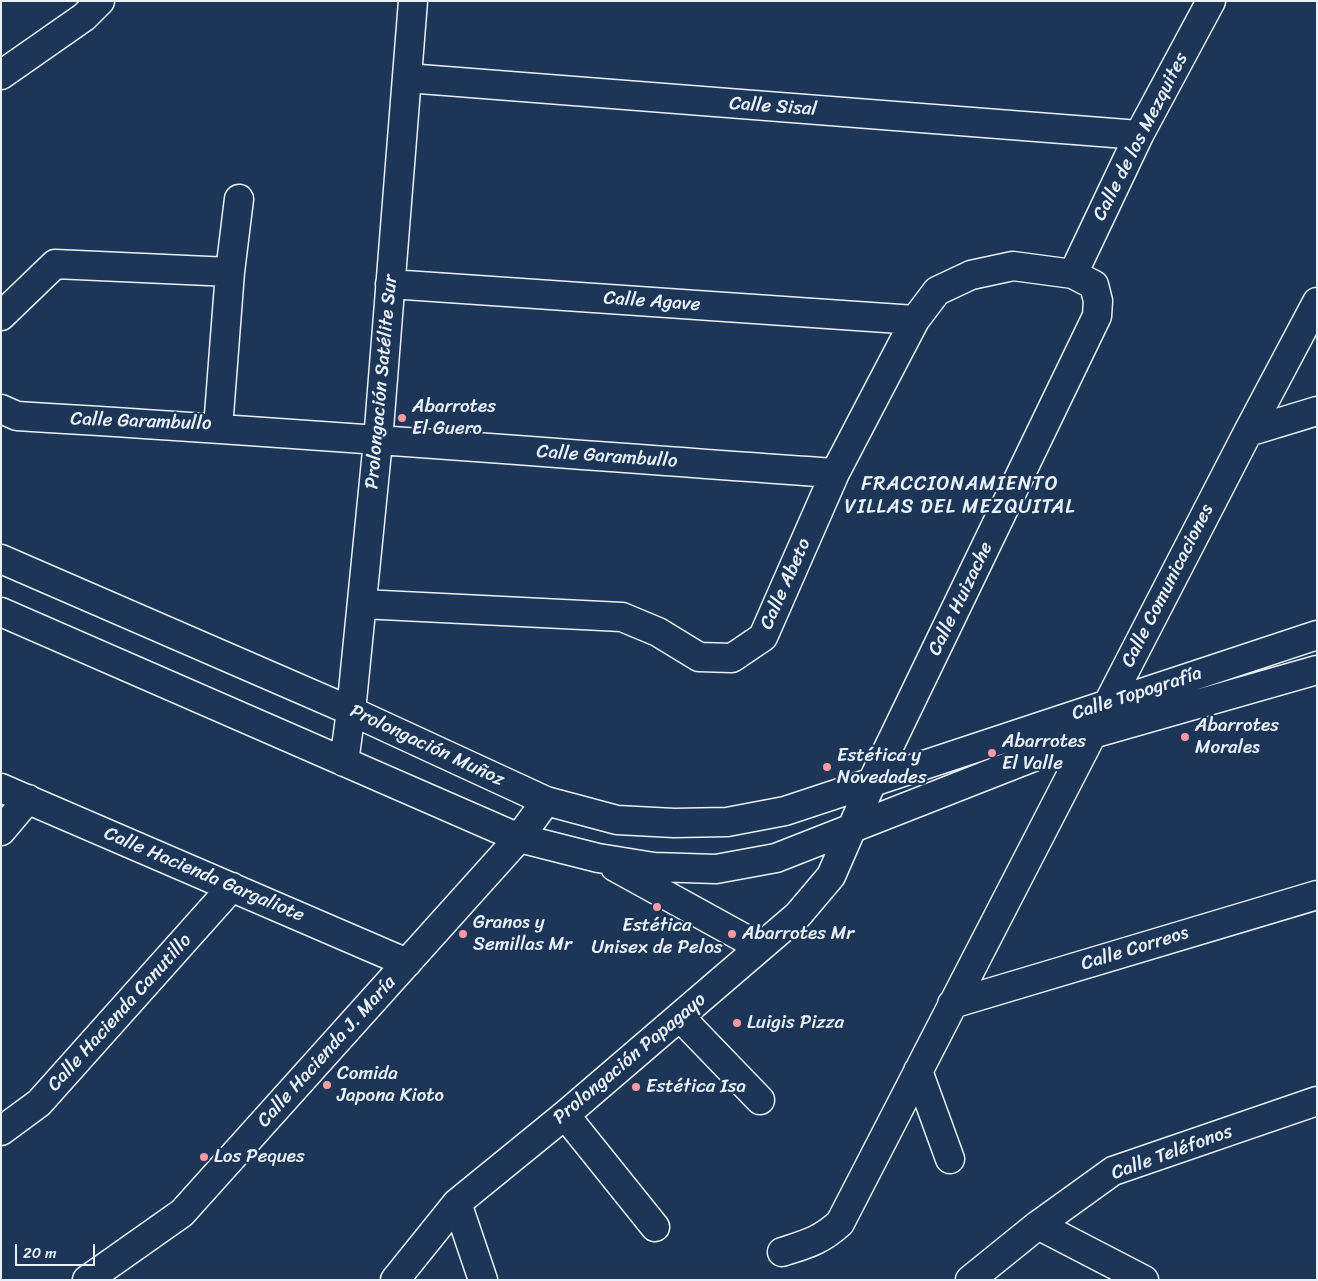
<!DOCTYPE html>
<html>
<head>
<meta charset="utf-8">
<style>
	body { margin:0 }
	#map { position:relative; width:1318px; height:1281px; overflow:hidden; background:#1d3557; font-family:Sriracha,sans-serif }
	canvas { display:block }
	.frame { position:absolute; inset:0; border:2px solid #e8f1f8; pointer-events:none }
	.scale { position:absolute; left:15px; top:1244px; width:80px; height:22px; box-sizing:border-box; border:2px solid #e8f1f8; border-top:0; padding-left:6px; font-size:15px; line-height:18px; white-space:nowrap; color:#e8f1f8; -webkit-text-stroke:4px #1d3557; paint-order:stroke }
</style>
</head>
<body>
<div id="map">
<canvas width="1318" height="1281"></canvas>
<div class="frame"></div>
<div class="scale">20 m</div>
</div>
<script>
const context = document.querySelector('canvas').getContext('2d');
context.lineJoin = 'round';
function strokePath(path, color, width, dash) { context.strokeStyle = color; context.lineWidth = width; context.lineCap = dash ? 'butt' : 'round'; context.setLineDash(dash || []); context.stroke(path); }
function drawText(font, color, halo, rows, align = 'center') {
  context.font = font + ' Sriracha,sans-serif'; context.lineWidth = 4.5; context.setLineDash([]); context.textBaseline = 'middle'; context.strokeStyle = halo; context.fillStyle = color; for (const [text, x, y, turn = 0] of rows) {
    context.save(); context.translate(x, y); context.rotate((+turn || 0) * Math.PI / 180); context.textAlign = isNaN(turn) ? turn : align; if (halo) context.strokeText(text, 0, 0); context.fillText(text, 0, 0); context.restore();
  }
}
const minor = new Path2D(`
	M1,75L84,17L100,1
	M407,78L1139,135
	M1073,274L1139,135L1211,1
	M390,284L915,320
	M1,316L55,264L230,272
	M1,409L17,416C290,432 562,454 835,473
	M218,428L230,272L239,199
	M1248,432L1317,411
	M1,559L351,711L546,801L617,820L674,823L727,822L785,811L1317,635
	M362,604L622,617L658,632L699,657L732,658L763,637L835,473L915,320L937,291L971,275L1013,266L1073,274L1094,285L1098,301L1097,316L872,782L831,876L798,915L565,1115L457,1203L395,1280
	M1,612L519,838L598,858L654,867L716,869L776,858L1092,734L1317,670
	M344,762L351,711L378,441L413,1
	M1,788L407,963
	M1,831L28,799
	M615,867L760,947
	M952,1004L1317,895
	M680,1017L760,1100
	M918,1071L950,1159
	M565,1115L655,1227
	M1,1131L39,1103L232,887
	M457,1203L483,1280
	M1038,1225L1144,1280
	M782,1252C807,1244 820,1241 840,1223L1248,432L1317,302
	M87,1280L182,1213L519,838L546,801
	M970,1280L1038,1225L1113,1171L1317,1101`);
strokePath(minor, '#e8f1f8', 31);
strokePath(minor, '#1d3557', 28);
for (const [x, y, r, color] of [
	[402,418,5,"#ff9aa2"],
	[1185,737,5,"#ff9aa2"],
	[992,753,5,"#ff9aa2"],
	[827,767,5,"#ff9aa2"],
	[657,907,5,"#ff9aa2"],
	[463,934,5,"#ff9aa2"],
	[732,934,5,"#ff9aa2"],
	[737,1023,5,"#ff9aa2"],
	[327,1085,5,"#ff9aa2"],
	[636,1087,5,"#ff9aa2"],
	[204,1157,5,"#ff9aa2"]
]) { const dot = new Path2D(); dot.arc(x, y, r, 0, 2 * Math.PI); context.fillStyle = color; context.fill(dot); strokePath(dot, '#1d3557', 2); }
drawText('19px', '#e8f1f8', '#1d3557', [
	["Calle Sisal",773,107,4],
	["Calle de los Mezquites",1141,137,-63],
	["Calle Agave",652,302,4],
	["Prolongación Satélite Sur",382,382,-85],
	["Calle Garambullo",141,422,2],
	["Calle Garambullo",607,457,4],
	["Calle Abeto",786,584,-66],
	["Calle Comunicaciones",1168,586,-63],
	["Calle Huizache",961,599,-64],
	["Calle Topografía",1137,694,-18],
	["Prolongación Muñoz",427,746,25],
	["Calle Hacienda Gargaliote",204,875,23],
	["Calle Correos",1135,949,-17],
	["Calle Hacienda Canutillo",120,1013,-48],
	["Calle Hacienda J. María",327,1052,-48],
	["Prolongación Papagayo",630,1059,-40],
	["Calle Teléfonos",1172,1153,-20]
]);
drawText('19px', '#e8f1f8', '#1d3557', [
	["Abarrotes",412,407],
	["El Guero",412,429],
	["Abarrotes",1195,726],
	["Morales",1195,748],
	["Abarrotes",1002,742],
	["El Valle",1002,764],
	["Estética y",837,756],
	["Novedades",837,778],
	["Granos y",473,923],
	["Semillas Mr",473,945],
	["Estética",657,926,"center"],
	["Unisex de Pelos",657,948,"center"],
	["Abarrotes Mr",742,934],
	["Luigis Pizza",747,1023],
	["Comida",337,1074],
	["Japona Kioto",337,1096],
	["Estética Isa",646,1087],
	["Los Peques",214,1157]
], 'left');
context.letterSpacing = '1px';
drawText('20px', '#e8f1f8', '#1d3557', [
	["FRACCIONAMIENTO",960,485],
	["VILLAS DEL MEZQUITAL",960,508]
]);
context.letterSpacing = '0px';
</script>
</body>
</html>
